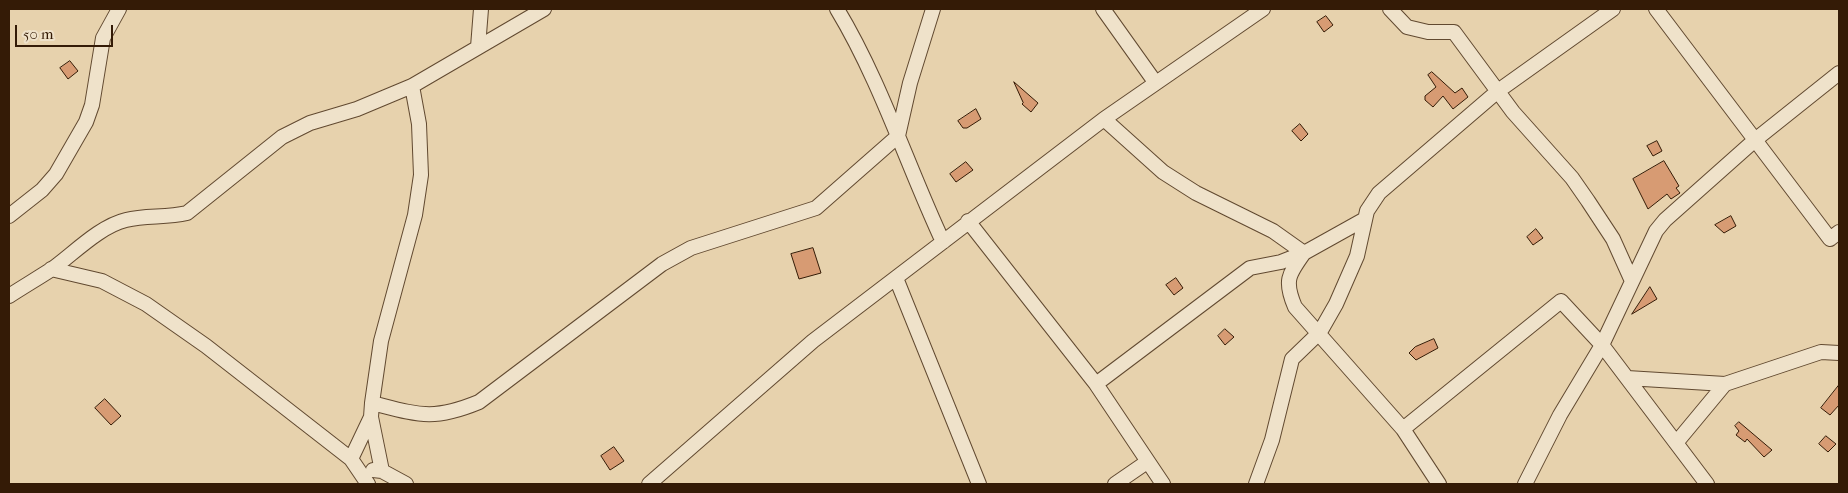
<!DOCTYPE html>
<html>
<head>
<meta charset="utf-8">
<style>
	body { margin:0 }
	#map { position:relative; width:1848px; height:493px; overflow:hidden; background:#e7d2ad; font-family:"IM FELL French Canon",serif }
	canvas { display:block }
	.frame { position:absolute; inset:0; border:10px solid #341b06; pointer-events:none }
	.scale { position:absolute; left:15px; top:25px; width:98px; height:22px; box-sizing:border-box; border:2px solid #341b06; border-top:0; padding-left:6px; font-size:15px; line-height:18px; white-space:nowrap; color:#341b06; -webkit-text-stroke:4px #efe2ca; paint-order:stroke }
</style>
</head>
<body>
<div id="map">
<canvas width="1848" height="493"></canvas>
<div class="frame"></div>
<div class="scale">50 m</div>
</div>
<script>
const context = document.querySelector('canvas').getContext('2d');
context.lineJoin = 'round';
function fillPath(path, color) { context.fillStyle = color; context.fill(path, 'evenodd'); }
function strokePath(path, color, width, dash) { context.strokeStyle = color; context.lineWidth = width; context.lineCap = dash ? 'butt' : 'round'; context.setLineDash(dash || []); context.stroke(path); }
const building = new Path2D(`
	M1326,16L1333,25L1324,32L1317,22Z
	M70,61L78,71L68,79L60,68Z
	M1432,72L1455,93L1462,88L1468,97L1453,109L1443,96L1433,107L1425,100V96L1436,87L1428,75Z
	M1014,82L1038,103L1031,112L1022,104L1023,103Z
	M976,109L981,119L967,128H963L958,121Z
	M1300,124L1308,134L1301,141L1292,131Z
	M1657,141L1662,151L1653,156L1647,146Z
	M1664,161L1679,186L1676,188L1680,193L1671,199L1667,194L1648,209L1633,179Z
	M966,162L973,170L956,182L950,174Z
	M1731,216L1736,226L1724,233L1715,225Z
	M1536,229L1543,238L1533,245L1527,237Z
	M813,248L821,273L799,279L791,254Z
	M1176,278L1183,288L1174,295L1166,285Z
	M1650,287L1657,299L1632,314Z
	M1225,329L1234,337L1225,345L1218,336Z
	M1434,339L1438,348L1416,360L1409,353L1415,347Z
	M1839,385V405L1830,415L1821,408Z
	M105,399L121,416L111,425L95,408Z
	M1739,422L1772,450L1764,457L1747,439L1745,442L1736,435L1739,431L1735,426Z
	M1826,436L1836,444L1828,452L1819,444Z
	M614,447L624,461L610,470L601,456Z`);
fillPath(building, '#d79b73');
strokePath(building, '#341b06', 1);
const minor = new Path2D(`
	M837,9C881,82 907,165 943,242
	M1103,9L1155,82
	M1390,9L1407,27L1428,32H1454L1513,112L1572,178L1588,201L1613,239L1631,279
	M1656,9L1830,239L1839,232
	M478,47L481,9
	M1104,119L1163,172L1196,193L1273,231L1304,253
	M9,216L42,190L56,174L86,122L92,105L103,38L119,9
	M968,221L1096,384L1163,484
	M1304,253C1288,275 1284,281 1295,307L1403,429L1561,301L1602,345L1707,484
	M51,269L102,281L146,304L206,346L351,459L368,484
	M896,278L979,484
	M9,296C23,287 38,278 52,269C73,254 100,226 126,220C146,215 166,218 187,213L282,137L310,123L357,109L412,86L544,9
	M1627,378L1725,384L1821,352L1839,353
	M1096,384L1250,268L1281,262L1304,253L1365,219
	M372,403C419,415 433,421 479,402L662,264L691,248L816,208L898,136L910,83L933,9
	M1403,429L1439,484
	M1676,443L1725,384
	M351,459L371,417
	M373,470L382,471L406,484
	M382,471L371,417L372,403L381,341L415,215L421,175L419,124L412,86
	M649,484L813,341L1104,119L1263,9
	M1115,484L1147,462
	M1256,484L1272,440L1292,359L1320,332L1336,304L1357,256L1367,211L1379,193L1498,91L1613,9
	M1525,484L1560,415L1602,345L1656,231L1665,220L1755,140L1839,73`);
strokePath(minor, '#614930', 16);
strokePath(minor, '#efe2ca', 14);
</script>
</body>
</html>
